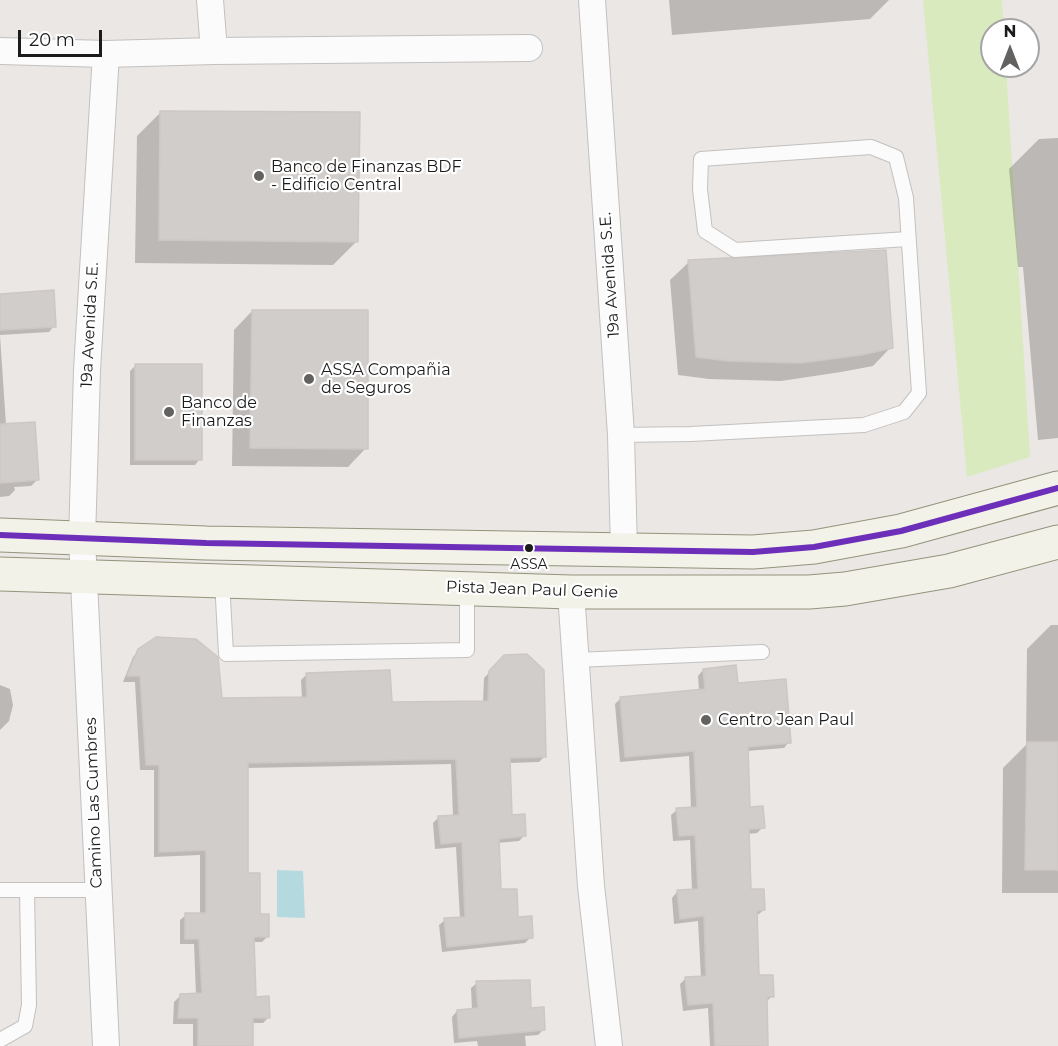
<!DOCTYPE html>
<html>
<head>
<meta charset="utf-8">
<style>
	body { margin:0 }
	#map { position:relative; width:1058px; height:1046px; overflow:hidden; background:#eae7e4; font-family:Montserrat,sans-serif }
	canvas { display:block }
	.north { position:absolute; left:980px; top:18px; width:60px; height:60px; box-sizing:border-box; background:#fff; border:2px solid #a4a4a4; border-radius:50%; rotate:0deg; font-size:16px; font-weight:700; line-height:24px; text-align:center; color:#1b1b1b }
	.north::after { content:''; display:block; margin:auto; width:21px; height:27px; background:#636261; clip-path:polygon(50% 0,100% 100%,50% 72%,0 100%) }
	.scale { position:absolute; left:18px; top:30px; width:84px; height:27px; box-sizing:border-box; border:3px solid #1b1b1b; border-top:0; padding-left:8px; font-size:18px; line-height:21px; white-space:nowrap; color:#1b1b1b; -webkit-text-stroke:4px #fff; paint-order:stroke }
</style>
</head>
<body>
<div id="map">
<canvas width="1058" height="1046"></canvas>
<div class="north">N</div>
<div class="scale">20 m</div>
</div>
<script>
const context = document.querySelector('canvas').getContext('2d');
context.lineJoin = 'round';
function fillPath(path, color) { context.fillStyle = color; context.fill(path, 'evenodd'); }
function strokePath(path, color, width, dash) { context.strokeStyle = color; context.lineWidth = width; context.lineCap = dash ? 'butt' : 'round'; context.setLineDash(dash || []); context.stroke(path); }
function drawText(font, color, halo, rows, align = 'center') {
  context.font = font + ' Montserrat,sans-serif'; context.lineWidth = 4.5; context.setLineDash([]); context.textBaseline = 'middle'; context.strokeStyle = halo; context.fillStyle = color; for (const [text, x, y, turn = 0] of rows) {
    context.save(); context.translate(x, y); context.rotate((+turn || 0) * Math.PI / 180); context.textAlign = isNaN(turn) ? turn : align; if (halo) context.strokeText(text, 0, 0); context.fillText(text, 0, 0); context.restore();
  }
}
fillPath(new Path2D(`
	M923,0H1002L1004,30H992V66H1006L1030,457L967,477Z`), '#daeabf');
fillPath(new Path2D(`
	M277,870L303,871L305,918L277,917Z`), '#b4dae0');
fillPath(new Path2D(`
	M669,0H889L870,19L672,35Z
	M161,112L357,241L333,265L135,263L137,136Z
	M1058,138V438L1038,440L1023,267H1018L1009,169L1039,139Z
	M689,262L891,347L873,366L841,372L781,381L709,379L678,375L670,280Z
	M0,295L54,326L49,332L0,335L6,425L37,480L31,486L14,487L15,490L9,496L0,497Z
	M252,311L366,448L348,467L232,466L234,330Z
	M136,365L200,459L195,465H130V371Z
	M1051,625H1058V893H1002L1003,768L1026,745L1027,649Z
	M139,650L221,699H302L301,680L307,674L390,704L483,703L484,678L504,657L545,756L539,762L509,763L510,816L525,835L519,841L497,843L499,891L531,937L525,943L442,952L439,925L445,920L460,919L456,847L435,849L433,823L439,817L453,816L451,764L246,768V874L258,915L268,936L262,942H252L254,998L269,1017L263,1023H252V1046H193V1024H173L174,1002L180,996L196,995L194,944H180V920L186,915H200V855L154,857V770H140L135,682H123L133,657Z
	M703,670L736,685L789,742L784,748L747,751L749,808L763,827L757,833L748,834L750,891L764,910L756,916L758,977L772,996L766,1002L767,1046H710L708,1008L683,1011L680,984L686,978H701L698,921L674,924L672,898L677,892L692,891L690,840L673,841L671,815L677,810L691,809L689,756L620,762L615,704L621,698L699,691L698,676Z
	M0,685L10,689L13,705L9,721L0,730Z
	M477,983L529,1010L544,1029L538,1035L525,1036L526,1046H478L477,1041L454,1043L452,1017L457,1011L472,1010L471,988Z`), '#0003');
const building = new Path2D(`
	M160,111L360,112L358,242L159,240Z
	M886,250L893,348L861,355L800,363L728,361L696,357L688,260Z
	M54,290L56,327L0,330V294Z
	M252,310H368V449L250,448Z
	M135,364H202V460H135Z
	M35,422L39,480L0,483V424Z
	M156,637L196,639L218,657L222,698L307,697L306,673L390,670L392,702L488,701L489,671L504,655L527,654L544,670L546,757L510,758L512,815L525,814L526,836L499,839L501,889H517L518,917L532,916L533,938L447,947L444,918L465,917L462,842L441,844L438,816L459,815L456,759L248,763V873H260V914H269V937H254L256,997L269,996L270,1018H253V1046H198V1018H178L180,994L202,993L199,939H185V913H206V850L159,852V765H146L140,676H127L138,649Z
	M736,665L738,683L786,679L791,743L748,747L750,807L763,806L765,828L749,829L751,889H764L765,910L757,911L759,975H773L774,997H767L768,1046H715L713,1003L688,1005L685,977L706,976L704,916L680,919L677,890L698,889L695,835L679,836L676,808L697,807L694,751L625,757L620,697L705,689L703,669Z
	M1027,742H1058V870H1025Z
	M530,980L531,1008L544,1007L545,1030L459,1038L457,1010L478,1008L476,981Z`);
fillPath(building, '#d1cdca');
strokePath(building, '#cdc8c5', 1.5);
const service = new Path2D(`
	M621,435L691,434L864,425L904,412L919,393L906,198L896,157L871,147L701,159L700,189L705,231L735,250L908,239
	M222,580L226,654L467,650V588
	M576,660L762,652
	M0,890H98
	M0,1040L25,1026L29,1005L27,890`);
const minor = new Path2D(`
	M210,0L214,51
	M592,0L621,435L624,550
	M0,51L106,54L214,51L529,48
	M571,592L591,886L609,1046
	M106,1046L82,539L87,370L106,54`);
const secondary = new Path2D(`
	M0,535L206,543L753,552L814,547L901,531L1058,488
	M0,574L571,592H809L845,589L949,571L1058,542`);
strokePath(service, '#c2c1c0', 16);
strokePath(minor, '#c2c1c0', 28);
strokePath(secondary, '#94937c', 35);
strokePath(service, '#fcfbfb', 14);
strokePath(minor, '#fcfbfb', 26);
strokePath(secondary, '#f2f2e8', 33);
strokePath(new Path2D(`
	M0,535L206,543L753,552L814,547L901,531L1058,488`), '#6d2fba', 6);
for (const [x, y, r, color] of [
	[259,176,6,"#636261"],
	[309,379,6,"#636261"],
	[169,412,6,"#636261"],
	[529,548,5,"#1b1b1b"],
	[706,720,6,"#636261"]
]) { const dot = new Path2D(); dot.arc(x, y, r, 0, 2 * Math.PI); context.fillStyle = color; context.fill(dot); strokePath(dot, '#fff', 2); }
drawText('14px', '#1b1b1b', '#fff', [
	["ASSA",529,565]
]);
drawText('16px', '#1b1b1b', '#fff', [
	["Banco de Finanzas BDF",271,167],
	["- Edificio Central",271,185],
	["ASSA Compañia",321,370],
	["de Seguros",321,388],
	["Banco de",181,403],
	["Finanzas",181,421],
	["Centro Jean Paul",718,720]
], 'left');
drawText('16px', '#1b1b1b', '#fff', [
	["19a Avenida S.E.",610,275,-94],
	["19a Avenida S.E.",90,325,-87],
	["Pista Jean Paul Genie",532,590,2],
	["Camino Las Cumbres",94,803,-92]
]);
</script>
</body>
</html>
